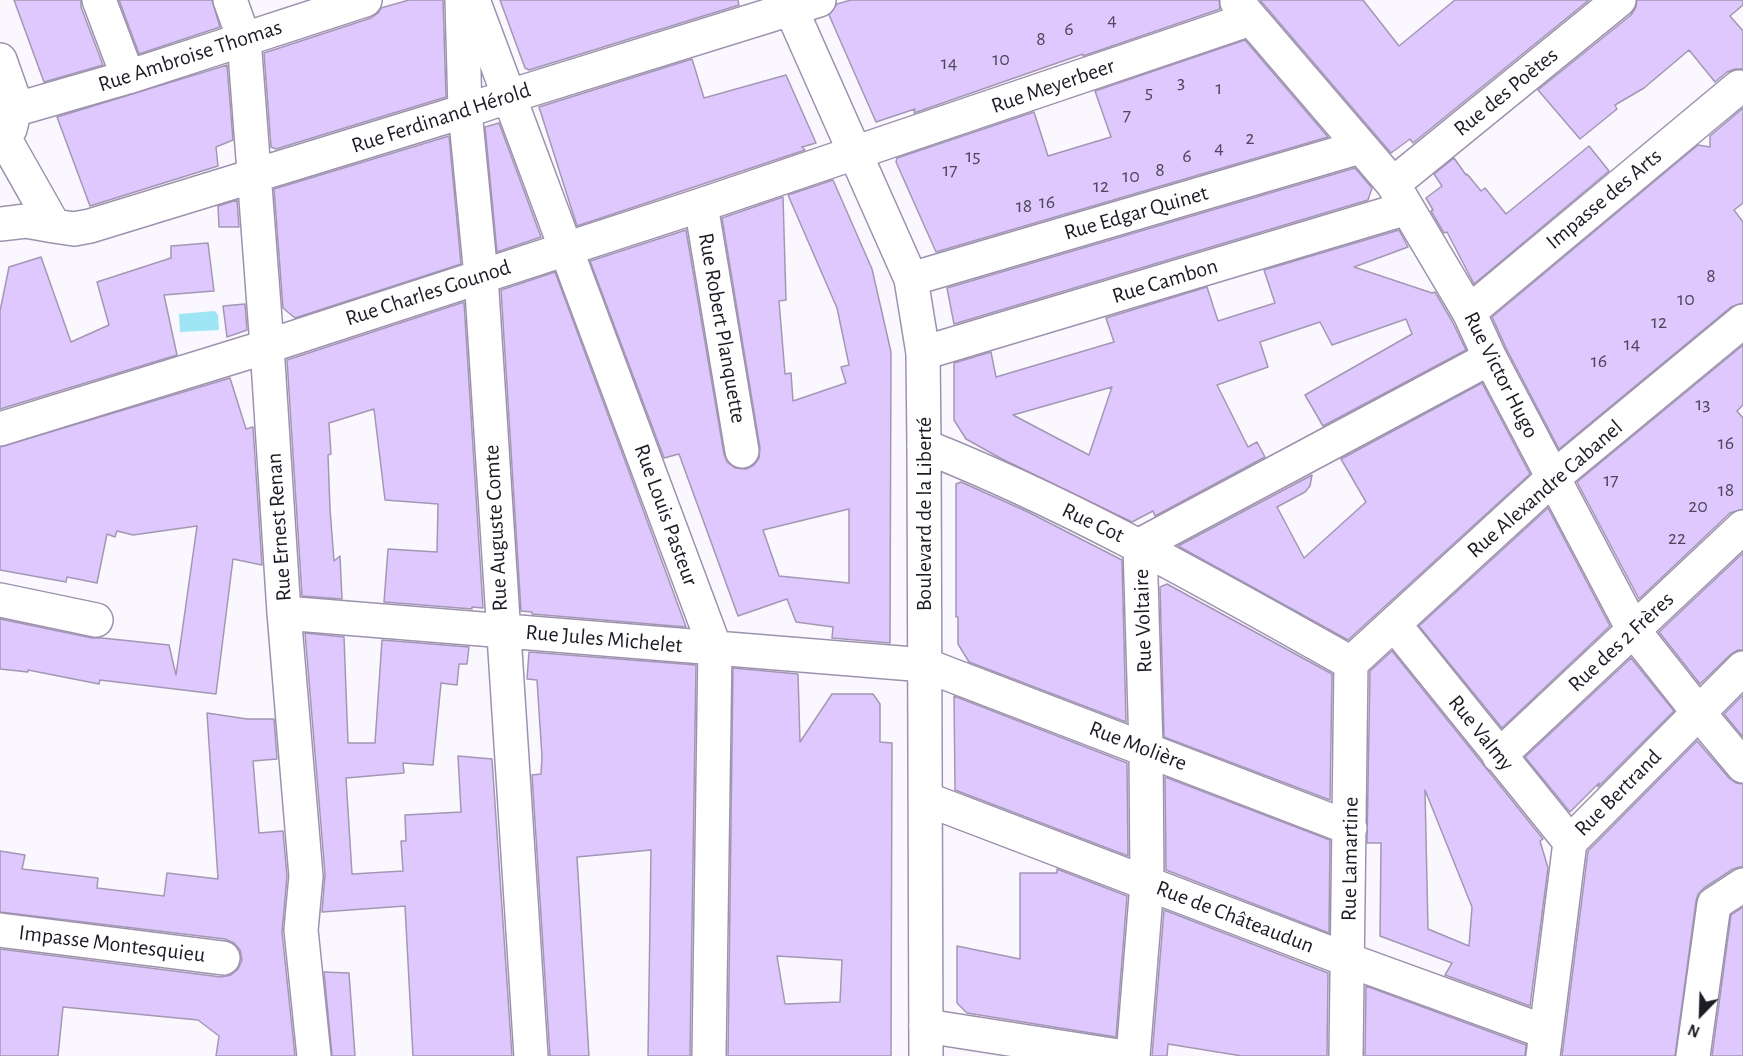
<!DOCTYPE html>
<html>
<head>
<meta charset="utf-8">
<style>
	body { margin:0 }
	#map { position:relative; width:1743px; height:1056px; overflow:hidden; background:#faf8fe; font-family:"Alegreya Sans",sans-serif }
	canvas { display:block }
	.north { position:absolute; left:1671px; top:984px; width:60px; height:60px; -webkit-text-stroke:4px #fff; paint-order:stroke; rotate:203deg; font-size:16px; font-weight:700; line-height:24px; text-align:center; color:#1f1b25 }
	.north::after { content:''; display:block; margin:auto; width:21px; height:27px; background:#1f1b25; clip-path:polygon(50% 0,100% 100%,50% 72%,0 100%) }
</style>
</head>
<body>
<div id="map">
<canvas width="1743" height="1056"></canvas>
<div class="north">N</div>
</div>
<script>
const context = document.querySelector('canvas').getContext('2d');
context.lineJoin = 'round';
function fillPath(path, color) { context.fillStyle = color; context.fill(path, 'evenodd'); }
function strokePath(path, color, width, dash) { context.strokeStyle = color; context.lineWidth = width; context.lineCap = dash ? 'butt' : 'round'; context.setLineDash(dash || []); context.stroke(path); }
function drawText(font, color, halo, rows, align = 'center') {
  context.font = font + ' "Alegreya Sans",sans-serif'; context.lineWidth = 4.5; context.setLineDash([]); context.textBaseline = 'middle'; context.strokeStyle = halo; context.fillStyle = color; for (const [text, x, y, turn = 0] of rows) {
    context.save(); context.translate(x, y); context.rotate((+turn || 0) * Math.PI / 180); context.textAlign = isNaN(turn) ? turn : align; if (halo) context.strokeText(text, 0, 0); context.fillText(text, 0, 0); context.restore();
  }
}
fillPath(new Path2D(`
	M215,311L218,315L219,330L180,332L179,314Z`), '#9ee6f6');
const building = new Path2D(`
	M14,0H81V7L103,65L44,82Z
	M119,0H212L220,27L139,54Z
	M409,0H443L446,97L276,149L271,147L264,53L371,18L378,13L381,8Z
	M500,0H738L739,5L529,70L525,68Z
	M851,0H1219L1220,9L1083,56V54L914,113L915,109L876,122L829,15L837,4Z
	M1260,0H1363L1399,46L1455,0H1589L1413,143L1410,139L1391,153Z
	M1637,0H1743V5L1730,16L1743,31V69H1735L1727,72L1715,82L1689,50L1644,88L1615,105L1617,109L1580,139L1538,90L1631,15L1636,7Z
	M1245,40L1328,137L936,252L896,162L897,158L1034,112L1048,156L1111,137L1095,91Z
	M692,59L704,98L786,75L816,143L802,147L805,150L577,226L539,107Z
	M227,65L233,140L216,147L218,166L90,206L57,117Z
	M1743,108V203L1734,210L1743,222V303L1731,307L1559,449L1507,350L1492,317L1698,145L1710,147V136Z
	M499,123L541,237L497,252L485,127Z
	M449,136L461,264L295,318L283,308L274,189Z
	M1589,146L1609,171L1474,284L1447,232L1444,233L1431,211L1433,210L1426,198L1442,186L1434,174L1454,158L1466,175L1467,174L1481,191L1485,188L1506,214Z
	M1355,168L1372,188L1368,200L954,324L947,288Z
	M833,180L872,269L891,352L890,643L832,638L833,627L796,622L787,599L738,616L679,454L664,458L590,261L686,230L724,454L727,462L735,468L746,469L754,465L759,458L760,448L722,218L783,197L786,300L779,301L785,374L791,373L793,401L846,383L841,367L849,365L837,308L788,195ZM849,509V583L779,576L763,530Z
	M237,200L239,227H219L218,206Z
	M1399,230L1408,247L1354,267L1432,293L1435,292L1452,321L1466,350L1323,426L1305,395L1412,334L1406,319L1332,345L1320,322L1260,342L1268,367L1217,385L1248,447L1257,442L1265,457L1155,516L1153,511L1132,522L1002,459L966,439L954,420V363L991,352L996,377L1114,342L1106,318L1207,287L1218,321L1275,303L1264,270ZM1112,387L1089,455L1013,415Z
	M208,243L214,291L164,295L177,355L0,409V311L9,267L41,257L71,342L109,325L97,282L171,258V246Z
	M555,272L627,466L686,627L532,614V612L521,611L501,290Z
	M464,302L483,608L472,607V609L384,602L388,549L437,552L438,504L385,500L374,409L329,423L331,454L328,455L330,509L334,561L340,556L342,599L302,596L287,360Z
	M245,304L247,330L227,337L223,306Z
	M1743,345V405L1737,411L1743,418V509L1730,513L1639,599L1577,482Z
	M230,378L246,429L253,427L262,565L233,559L216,694L100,680L99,684L28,670V672L0,669V619L92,638H102L169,645L176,675L197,526L133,535L117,531L115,537L107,534L97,583L67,577L66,582L0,570V447Z
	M1482,383L1530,474L1348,640L1178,546L1312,475L1310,486L1305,492L1277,507L1304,558L1366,502L1341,459Z
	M961,482L1026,511L1122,560L1126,722L969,662L958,644V617H956V484Z
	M1548,508L1610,626L1502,728L1419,626Z
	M1743,553V650H1738L1730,655L1700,684L1659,632Z
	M1167,584L1332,674L1330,800L1164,737L1160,587Z
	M305,633L344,637L348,743H375L382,640L469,647L467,664H459L457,685L441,683L433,765L403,763L404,773L346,778L352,874L403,871L401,841H406L405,815L461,812L458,756L492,759L512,1056H413L405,906L322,912L325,874Z
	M1392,651L1543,839L1540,841L1548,868L1530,1006L1445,975L1452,963L1380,936L1381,843H1367L1370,671ZM1425,790L1472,907L1469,946L1428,929Z
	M529,652L696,665L690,1056H648L651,850L577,857L589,1056H550L532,775L541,774L542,757L537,680L527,679Z
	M1631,658L1674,711L1598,787L1599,783L1570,812L1525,757Z
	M733,668L798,674L800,742L832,694H873L880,704V742L892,743L891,1056H728ZM777,956L842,960L840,1002L785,1004Z
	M1743,695V737L1724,714Z
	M954,696L1127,763L1128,856L955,790Z
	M207,713L247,719H274L277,759L253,761L259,833L283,831L287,876L282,932L295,1056H216L219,1036L198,1020L63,1007L58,1056H0V949L221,977L231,975L238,969L242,960L240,950L234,943L225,939L0,912V851L25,855L22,869L98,878L97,888L164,896L167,873L218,879Z
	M1697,741L1729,778L1736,783L1743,784V866L1733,869L1704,888L1698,894L1696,901L1675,1056H1562L1588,851Z
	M1165,777L1330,840L1329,933L1166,870Z
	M1057,869L1127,896L1116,1037L967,1013L957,1003V946L1020,959V873H1057Z
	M1743,907V1056H1712L1731,915Z
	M1164,910L1328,973L1327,1056H1242L1168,1044L1167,1056H1152Z
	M324,972L349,973L355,1056H332Z
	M1366,986L1526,1045L1525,1056H1365Z`);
fillPath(building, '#dec8fd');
strokePath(building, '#a397b4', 1.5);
const minor = new Path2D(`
	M99,0L128,77
	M230,0L244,39L267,346L284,613L306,876L301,930L314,1056
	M462,0L465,111L481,276L531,1056
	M473,0L715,648L709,1056
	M1237,2L1393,184L1469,312L1490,358L1634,631L1698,712L1743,766
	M0,60L12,94L15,109L10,129
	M0,114L128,77L365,0
	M7,143L54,226L74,229L90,226L465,111L510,96L819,0
	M1393,184L1619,0
	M701,205L742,451
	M0,224L26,221L54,226
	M911,279L1360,147
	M1469,312L1739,87
	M923,353L1407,208
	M0,429L256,350L701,205L1250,19
	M924,446C1073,505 1212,585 1351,663
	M0,600L96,620
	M284,613L925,665L1350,828
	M1394,624L1570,842
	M1351,663L1554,477L1743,321
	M1499,756L1743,527
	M926,799L1348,960L1546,1032
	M0,930L223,958
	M926,1026L1118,1056
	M1133,1056L1147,884L1146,748L1140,545L1490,358
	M1346,1056L1351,663
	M1543,1056L1570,842L1743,668
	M1693,1056L1714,904L1743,885`);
const major = new Path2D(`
	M787,0L911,279L923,353L924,446L926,1056`);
strokePath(minor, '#9d92ae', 36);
strokePath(major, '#9d92ae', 36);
strokePath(minor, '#fff', 33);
strokePath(major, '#fff', 33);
drawText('20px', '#4f465b', null, [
	["4",1112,20],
	["6",1069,29],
	["8",1041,39],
	["10",1001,59],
	["14",949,63],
	["3",1181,82],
	["1",1219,88],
	["5",1149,92],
	["7",1127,115],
	["2",1250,138],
	["4",1219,148],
	["15",973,156],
	["6",1187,156],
	["17",950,170],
	["8",1160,170],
	["10",1131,176],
	["12",1101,186],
	["16",1047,202],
	["18",1024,206],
	["8",1711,276],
	["10",1686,299],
	["12",1659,322],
	["14",1632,344],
	["16",1599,361],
	["13",1703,404],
	["16",1726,443],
	["17",1611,480],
	["18",1726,490],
	["20",1698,506],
	["22",1677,538]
]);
drawText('22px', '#1f1b25', '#fff', [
	["Rue Ambroise Thomas",190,56,-18],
	["Rue Meyerbeer",1053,86,-19],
	["Rue des Poètes",1506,92,-39],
	["Rue Ferdinand Hérold",441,118,-18],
	["Impasse des Arts",1604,199,-40],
	["Rue Edgar Quinet",1136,213,-16],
	["Rue Cambon",1165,281,-17],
	["Rue Charles Gounod",428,293,-18],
	["Rue Robert Planquette",722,328,80],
	["Rue Victor Hugo",1501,375,63],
	["Rue Alexandre Cabanel",1545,489,-41],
	["Boulevard de la Liberté",924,514,-90],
	["Rue Louis Pasteur",666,515,70],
	["Rue Cot",1093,523,25],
	["Rue Ernest Renan",279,527,-94],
	["Rue Auguste Comte",496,528,-93],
	["Rue Voltaire",1143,621,-92],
	["Rue Jules Michelet",604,639,5],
	["Rue des 2 Frères",1621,642,-43],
	["Rue Valmy",1481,733,51],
	["Rue Molière",1138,746,21],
	["Rue Bertrand",1618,793,-45],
	["Rue Lamartine",1350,859,-89],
	["Rue de Châteaudun",1235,917,21],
	["Impasse Montesquieu",112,944,7]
]);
</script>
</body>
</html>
